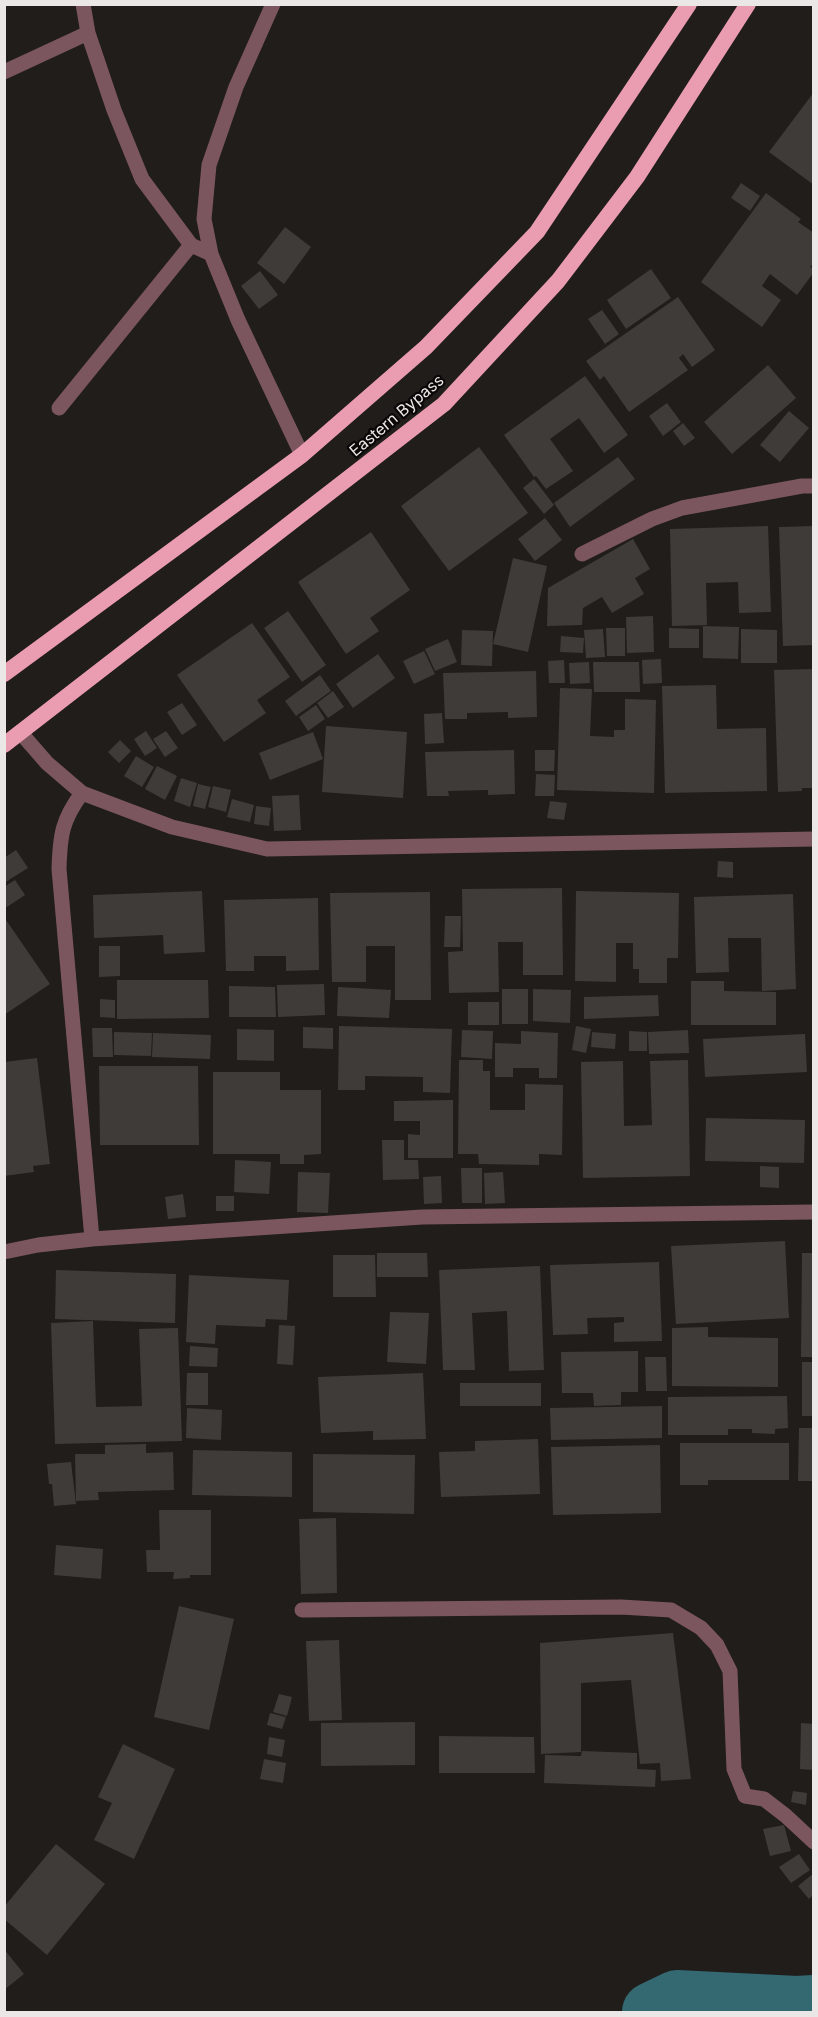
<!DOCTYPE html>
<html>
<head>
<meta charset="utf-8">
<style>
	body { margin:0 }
	#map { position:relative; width:818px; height:2017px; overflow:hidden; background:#201d1b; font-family:Inter,sans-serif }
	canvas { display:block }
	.frame { position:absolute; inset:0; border:6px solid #eae7e6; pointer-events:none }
</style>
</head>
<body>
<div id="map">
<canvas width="818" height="2017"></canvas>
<div class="frame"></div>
</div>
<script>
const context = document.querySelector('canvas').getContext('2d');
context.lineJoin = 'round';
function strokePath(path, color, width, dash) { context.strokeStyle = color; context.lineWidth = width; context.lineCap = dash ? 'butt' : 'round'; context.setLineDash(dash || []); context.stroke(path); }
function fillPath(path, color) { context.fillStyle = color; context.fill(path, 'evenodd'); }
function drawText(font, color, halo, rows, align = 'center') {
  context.font = font + ' Inter,sans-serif'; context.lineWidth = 4.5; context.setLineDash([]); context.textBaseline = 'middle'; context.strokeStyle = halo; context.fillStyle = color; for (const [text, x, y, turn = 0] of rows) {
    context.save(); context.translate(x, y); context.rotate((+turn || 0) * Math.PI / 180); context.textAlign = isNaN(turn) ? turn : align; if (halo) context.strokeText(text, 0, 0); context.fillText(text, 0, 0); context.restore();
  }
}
strokePath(new Path2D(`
	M652,2012L677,2000L797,2006L814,2005`), '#346972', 60);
fillPath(new Path2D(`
	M814,92V185L769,152Z
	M741,183L760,196L750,211L731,198Z
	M766,193L801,219L798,222L814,233V263L810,267L814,269V272L797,295L770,274L762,286L781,300L762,327L701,282Z
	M285,227L311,247L284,284L257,263Z
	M651,269L671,298L626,329L607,300Z
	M260,271L278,295L259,309L241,286Z
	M678,297L715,350L692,367L683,354L679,358L688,370L629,412L604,376L600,380L586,361Z
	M602,310L619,334L605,344L588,319Z
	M768,365L796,398L732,454L704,422Z
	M585,376L628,435L604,453L579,418L550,439L573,471L546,489L536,476L534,477L504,435Z
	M667,403L681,422L663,436L649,416Z
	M789,411L809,428L780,462L760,445Z
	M683,423L695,438L684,446L673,431Z
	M479,447L528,513L449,571L401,506Z
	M618,457L635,479L570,527L554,503Z
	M534,479L554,505L544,514L523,488Z
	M545,518L562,540L535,561L518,539Z
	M768,526L771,612L739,613L738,582L706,583L707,625L672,626L670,529Z
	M814,526V645L783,646L779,527Z
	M371,532L410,590L370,618L379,631L346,654L298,582Z
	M633,539L650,569L635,578L644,594L612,613L602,597L583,608L582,625L547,626L548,588Z
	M513,558L547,566L528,652L493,644Z
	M288,611L326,665L302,682L264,628Z
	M653,616L654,652L627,653L626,617Z
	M252,623L290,677L257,700L266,713L224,742L177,675Z
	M703,626L739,627L738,659L703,658Z
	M606,628H625V656H607Z
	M669,628L699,629V648H669Z
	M603,629L605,657L586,658L584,630Z
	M741,629L777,630V663H741Z
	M462,630L493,631L492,666L461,665Z
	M561,636L584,638L583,653L560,652Z
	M448,639L457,662L435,671L425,649Z
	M424,651L435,674L414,684L403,661Z
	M378,654L395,678L353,708L336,684Z
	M661,659L662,683L643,684L642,660Z
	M564,660L565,683H549L548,661Z
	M589,662L590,683L570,684L569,663Z
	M593,662H639L640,692H594Z
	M814,669V788H802V791L778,792L774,670Z
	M536,671L537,717L508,718V712L467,713V719H445L443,673Z
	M320,675L331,691L296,716L285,701Z
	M716,685L717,729L766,728L767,791L665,793L662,686Z
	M560,688L592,689L590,736L614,737V730H625V699L656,700L654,793L557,790Z
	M333,691L344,707L328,718L317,703Z
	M182,703L197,725L182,735L167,712Z
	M316,705L325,719L308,731L299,717Z
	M442,713L444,743L425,744L424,714Z
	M326,726L407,732L403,798L322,792Z
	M146,731L157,748L145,756L134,739Z
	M166,731L178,748L165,757L153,739Z
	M313,732L323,759L270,780L259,753Z
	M120,740L131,751L119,763L108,752Z
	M514,750L515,794L488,795V790L448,791L449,796H427L425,752Z
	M535,750H555L554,771H535Z
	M136,756L154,767L142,787L124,776Z
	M157,766L177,776L165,800L145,789Z
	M536,774L555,775L554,796H535Z
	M181,778L197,783L190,807L174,801Z
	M198,784L211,787L205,809L193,806Z
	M213,786L231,790L226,812L208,807Z
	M299,795L301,830L274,831L272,796Z
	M232,799L254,805L250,822L227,817Z
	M550,801L567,803L564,820L547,818Z
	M256,806L271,808L269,826L254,824Z
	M16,850L28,868L4,883V858Z
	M718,861L733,862V878L717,877Z
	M15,880L25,895L7,907L4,903V887Z
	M562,888L563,975H523V942H498L499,992L449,993L448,952L463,951L462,889Z
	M202,891L205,952L164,954L163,935L94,938L93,895Z
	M576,891L679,893L678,958H667V983H639V969H633V943H616V982L575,981Z
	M430,892L431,1000H395V946H366V982H332L330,893Z
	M793,894L796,989L762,991L761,938H728L729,972L696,973L694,897Z
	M318,898L319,970L286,971V956H254V971H226L224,900Z
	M445,916H461L460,947H444Z
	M4,917L50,984L4,1015Z
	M99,946H120V976L99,977Z
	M117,980H208L209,1018L117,1019Z
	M691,981H724V991L776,992V1025H691Z
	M324,984L325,1015L278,1017L277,985Z
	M229,986L275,987L276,1017H229Z
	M338,987L391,990L389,1018L337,1016Z
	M502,989H528V1024H502Z
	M533,989L571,990L570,1023L533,1021Z
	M658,995L659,1016L584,1019V997Z
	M100,999L115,1000V1018L100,1017Z
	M468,1002H499V1025H468Z
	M339,1026L452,1029L450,1093L423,1092V1077L365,1076V1090H338Z
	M576,1026L591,1029L586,1053L572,1050Z
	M303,1027L333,1028V1049L303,1048Z
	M92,1028H112L113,1057H93Z
	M237,1029L274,1030V1061L237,1060Z
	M462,1030L493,1031L492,1059L461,1057Z
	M688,1030L689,1053L649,1054L648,1032Z
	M521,1031L558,1033L557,1078H539V1068H513V1077H495V1043L521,1044Z
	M629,1031L647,1032V1051H629Z
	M114,1032L152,1033L151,1056L114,1055Z
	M592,1032L616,1034L615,1049L591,1047Z
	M153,1033L211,1035L210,1059L152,1057Z
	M805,1034L807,1072L705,1077L703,1039Z
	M37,1058L50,1164L33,1166L34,1172L4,1176V1062Z
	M459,1060H483V1071H490V1110H525V1084L563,1085L562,1155L539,1154V1165L479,1164L478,1154H458Z
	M688,1060L690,1176L583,1178L581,1062L623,1061L624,1126L652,1125L650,1061Z
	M99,1066H198L199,1145H100Z
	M213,1072H280V1090H321V1154L304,1155V1164H280V1154H213Z
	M453,1100V1158H408V1134L420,1135V1121H394V1101Z
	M706,1118L805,1120L804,1163L705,1161Z
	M382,1140H404V1160H418L419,1179L383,1180Z
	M235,1160L271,1162L269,1194L234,1192Z
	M760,1166L779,1167V1188L760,1187Z
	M461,1168H482V1203H462Z
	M298,1172L330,1173L328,1213L297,1212Z
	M503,1172L505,1203L485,1204L484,1173Z
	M441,1176L442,1203L424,1204L423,1177Z
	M183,1194L186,1217L168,1219L165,1197Z
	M216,1196H234V1211H216Z
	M785,1241L789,1318L676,1324L671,1246Z
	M377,1253H427L428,1277H377Z
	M802,1253H814V1357H801Z
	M333,1255H375L376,1297H333Z
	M659,1262L662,1341L614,1342V1323L624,1322V1317L587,1318L588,1334L553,1335L550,1265Z
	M540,1266L544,1370L509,1371L507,1311L472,1313L475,1370H443L439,1270Z
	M56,1270L176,1274L175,1323L55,1319Z
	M189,1275L289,1280L287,1320L266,1319L265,1327L216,1325L215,1344L186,1342Z
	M390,1312L429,1313L426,1364L387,1362Z
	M93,1321L96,1407L142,1406L139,1329L178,1328L182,1441L55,1444L51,1323Z
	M279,1325L295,1326L293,1365L277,1364Z
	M708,1327V1337L778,1338V1387L672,1386V1328Z
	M190,1346L218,1348L217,1367L189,1366Z
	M638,1351V1392H621V1405L594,1406L593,1393H562L561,1352Z
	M645,1357H666L667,1391H646Z
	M802,1362H814V1416H802Z
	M187,1373H208V1405H186Z
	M423,1373L426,1439L373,1440V1431L321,1433L318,1377Z
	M460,1383H541V1406H460Z
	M787,1396L788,1428L775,1429V1434L752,1433V1429H728V1435H668V1397Z
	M662,1406V1438L551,1440L550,1408Z
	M187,1408L222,1410L221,1440L186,1438Z
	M799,1428H814V1481H798Z
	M538,1439L540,1494L441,1497L439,1452L475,1451V1441Z
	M680,1443H789V1480H708V1485H680Z
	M146,1444V1453L173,1452L174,1490L98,1492L99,1500L76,1501L75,1454H105V1445Z
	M660,1445L661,1513L553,1515L551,1447Z
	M193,1450L292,1452V1497L192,1495Z
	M313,1454L415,1455L414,1514L313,1512Z
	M71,1462L76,1504L54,1506L52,1484H49L47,1464Z
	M159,1510H211V1575H190V1578L173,1579L174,1572H147L146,1550H160Z
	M336,1518L337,1593L301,1594L299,1519Z
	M56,1545L103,1549L101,1579L54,1575Z
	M179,1606L234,1619L209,1730L154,1717Z
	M673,1633L691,1779L661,1781L660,1763L640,1764L631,1680L581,1683V1752L541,1754L540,1643Z
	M339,1640L342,1720L309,1721L306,1641Z
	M279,1694L292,1697L287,1716L273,1712Z
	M270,1713L286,1717L282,1729L267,1725Z
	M415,1722V1765L321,1766V1723Z
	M801,1723L814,1724V1770L800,1769Z
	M439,1736L534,1737L535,1773H439Z
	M269,1737L285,1740L282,1757L267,1754Z
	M123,1744L175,1769L134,1859L94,1840L112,1803L98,1797Z
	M582,1751L637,1753V1769L656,1770L655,1787L544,1783L545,1755L581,1756Z
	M264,1759L286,1763L283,1783L260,1779Z
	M793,1791L807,1793L806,1805L791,1802Z
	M784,1825L791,1851L770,1856L763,1829Z
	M56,1844L105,1884L47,1955L4,1919V1907Z
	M799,1854L810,1870L791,1883L779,1867Z
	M814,1873V1894L809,1899L798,1886Z
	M4,1949L24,1974L4,1990Z`), '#3f3b39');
strokePath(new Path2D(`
	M59,408L191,245`), '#7c565f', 15);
strokePath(new Path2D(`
	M83,4L88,33L114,110L142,179L191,245L211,254
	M273,4L236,87L209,165L204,219L211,254L238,320L302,455
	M4,72L88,33
	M582,554L652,519L682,508L802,486H814
	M20,732L47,763L82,793L172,827L267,849L814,839
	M82,793C62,820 60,835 59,869L92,1239
	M4,1252L38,1245L92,1239L422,1217L814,1212
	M302,1610L621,1607L671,1610L701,1628L717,1645L730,1671L734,1769L745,1796L764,1799L786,1816L814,1842`), '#7c565f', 15);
strokePath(new Path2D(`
	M4,674L302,455L426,347L537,232L689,4
	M4,745L444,404L558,281L637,177L748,4`), '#ea9cb0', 16);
drawText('16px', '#eae7e6', '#090707', [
	["Eastern Bypass",397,416,-40]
]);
</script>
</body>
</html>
